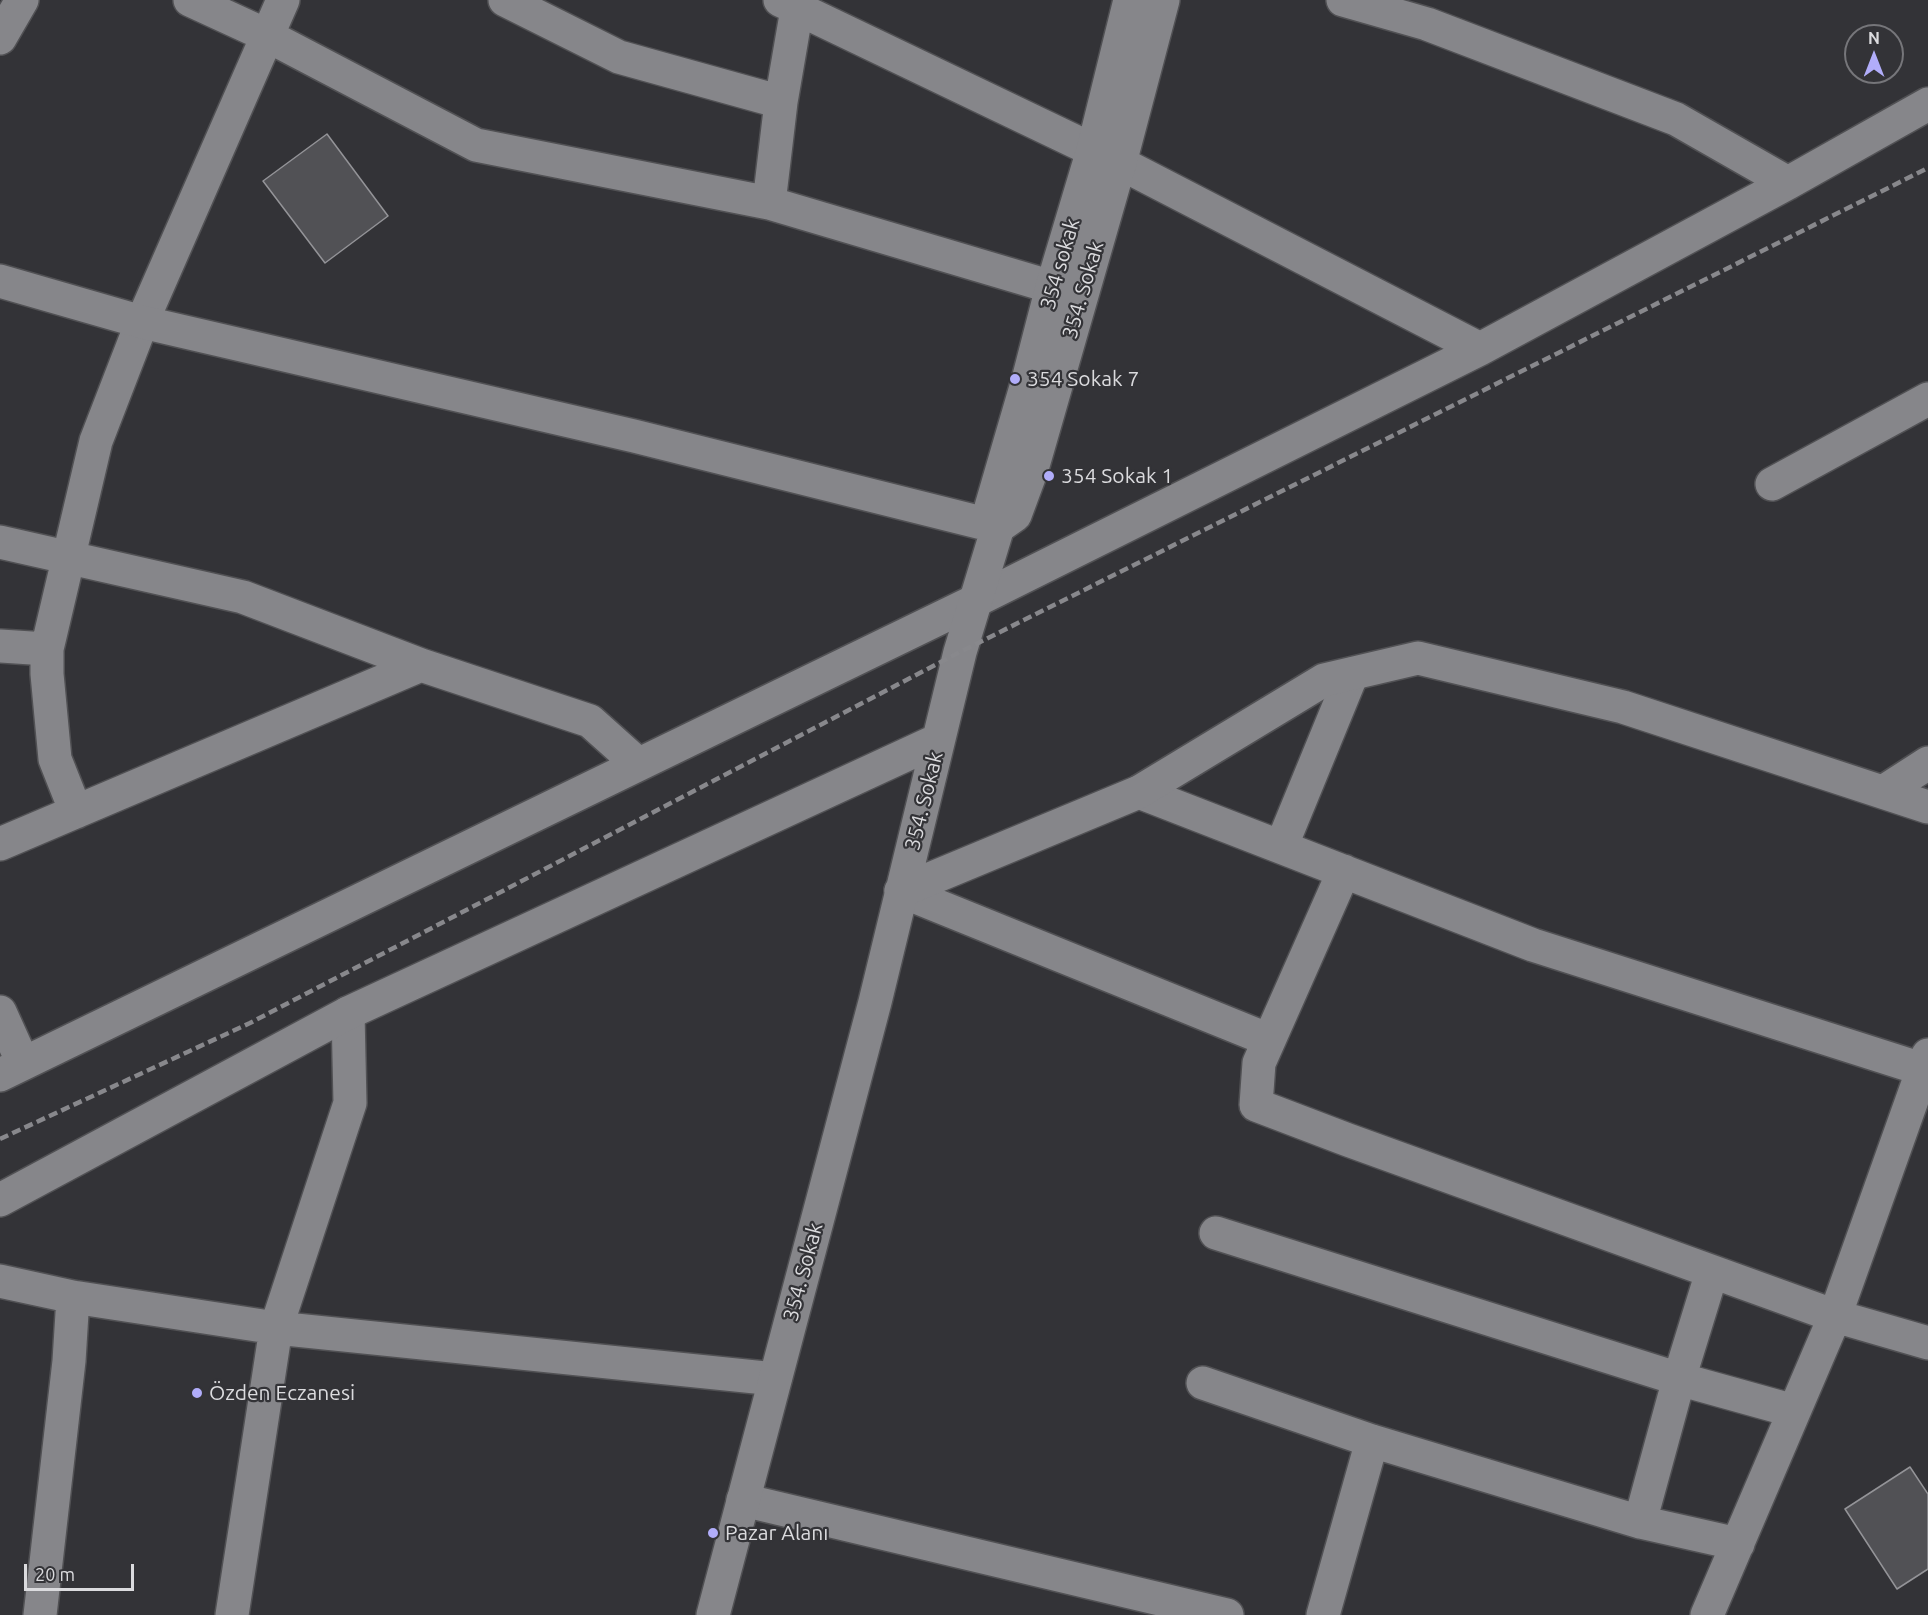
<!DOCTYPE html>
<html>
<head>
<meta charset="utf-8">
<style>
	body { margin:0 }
	#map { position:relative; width:1928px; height:1615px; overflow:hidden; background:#333337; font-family:Ubuntu,sans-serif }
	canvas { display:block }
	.north { position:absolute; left:1844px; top:24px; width:60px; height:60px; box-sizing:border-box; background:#333337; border:2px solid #76767a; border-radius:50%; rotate:0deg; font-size:16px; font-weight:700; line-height:24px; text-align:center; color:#dbdbde }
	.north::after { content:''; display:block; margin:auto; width:21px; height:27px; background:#b1adfa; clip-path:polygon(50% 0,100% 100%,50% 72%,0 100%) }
	.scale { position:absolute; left:24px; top:1564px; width:110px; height:27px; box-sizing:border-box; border:3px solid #dbdbde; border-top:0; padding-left:8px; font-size:18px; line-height:21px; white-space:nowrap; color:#dbdbde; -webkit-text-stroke:4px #333337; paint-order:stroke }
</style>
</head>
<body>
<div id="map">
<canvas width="1928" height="1615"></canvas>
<div class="north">N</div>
<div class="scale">20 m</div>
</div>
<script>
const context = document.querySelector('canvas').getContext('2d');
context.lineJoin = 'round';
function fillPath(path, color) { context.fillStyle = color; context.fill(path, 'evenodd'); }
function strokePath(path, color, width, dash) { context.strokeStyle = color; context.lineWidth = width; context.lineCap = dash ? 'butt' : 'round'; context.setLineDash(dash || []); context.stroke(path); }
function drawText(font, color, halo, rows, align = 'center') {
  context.font = font + ' Ubuntu,sans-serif'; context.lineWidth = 4.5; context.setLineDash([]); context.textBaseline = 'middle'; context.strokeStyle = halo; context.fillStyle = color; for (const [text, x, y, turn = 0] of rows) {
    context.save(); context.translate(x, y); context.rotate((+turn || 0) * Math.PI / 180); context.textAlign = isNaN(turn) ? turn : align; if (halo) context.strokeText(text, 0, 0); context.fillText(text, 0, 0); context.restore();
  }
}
const building = new Path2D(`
	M327,134L388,216L325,263L263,181Z
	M1910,1467L1928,1494V1569L1897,1589L1845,1509Z`);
fillPath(building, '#515155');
strokePath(building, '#949498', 1.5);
const minor = new Path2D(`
	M190,0L266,35L476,145L769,203L1052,287
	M505,0L619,57L781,102
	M780,0L1120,163L1480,349
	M1343,0L1427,24L1676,119L1788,183
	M0,38L22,0
	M769,203L781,102L797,9
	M1772,484L1928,399
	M0,542L243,597L421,665L590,721L638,764
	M0,646L47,649
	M1139,792L1533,945L1928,1071
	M76,812L55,759L47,674V649L96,441L142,322L283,0
	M0,844L421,665
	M1281,847L1352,674
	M1344,871L1259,1063L1256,1105L1348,1140L1835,1316L1928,1343
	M901,891L1269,1040
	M0,1012L23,1063
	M0,1075L975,601L1480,349L1788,183L1928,104
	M1216,1233L1679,1379L1794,1411
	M0,1281L73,1297L276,1328L775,1379
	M1203,1383L1372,1441L1640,1522L1738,1544
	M743,1500L1227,1615
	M1640,1522L1679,1379L1712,1272
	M40,1615L69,1361L73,1297
	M232,1615L276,1328L350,1103L348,1013
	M1323,1615L1372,1441
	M1707,1615L1835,1316L1928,1055`);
const tertiary = new Path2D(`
	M0,281L142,322L634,436L998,527
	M998,527L991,507L1028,380L1052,287L1093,150L1130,0
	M1883,792L1928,763
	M901,891L1139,792L1324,680L1418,658L1623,707L1928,807
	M0,1200L348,1013L938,740
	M713,1615L875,1002L960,652L998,527L1015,515L1032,469L1120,163L1163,0`);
strokePath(minor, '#515154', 36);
strokePath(tertiary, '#515154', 36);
strokePath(minor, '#86868a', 33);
strokePath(tertiary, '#86868a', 33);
strokePath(new Path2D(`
	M0,1139L250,1023L960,652L1928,168`), '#88888c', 4.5, [9, 4.5]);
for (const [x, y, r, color] of [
	[1015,379,6,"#b1adfa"],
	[1049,476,6,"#b1adfa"],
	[197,1393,6,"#b1adfa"],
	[713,1533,6,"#b1adfa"]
]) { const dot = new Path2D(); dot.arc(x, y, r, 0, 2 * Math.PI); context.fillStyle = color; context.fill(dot); strokePath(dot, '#333337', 2); }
drawText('21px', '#dbdbde', '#333337', [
	["354 sokak",1060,264,-74],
	["354. Sokak",1083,290,-74],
	["354. Sokak",924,801,-76],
	["354. Sokak",803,1272,-75]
]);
drawText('21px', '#dbdbde', '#333337', [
	["354 Sokak 7",1027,379],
	["354 Sokak 1",1061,476],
	["Özden Eczanesi",209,1393],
	["Pazar Alanı",725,1533]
], 'left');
</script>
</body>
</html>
